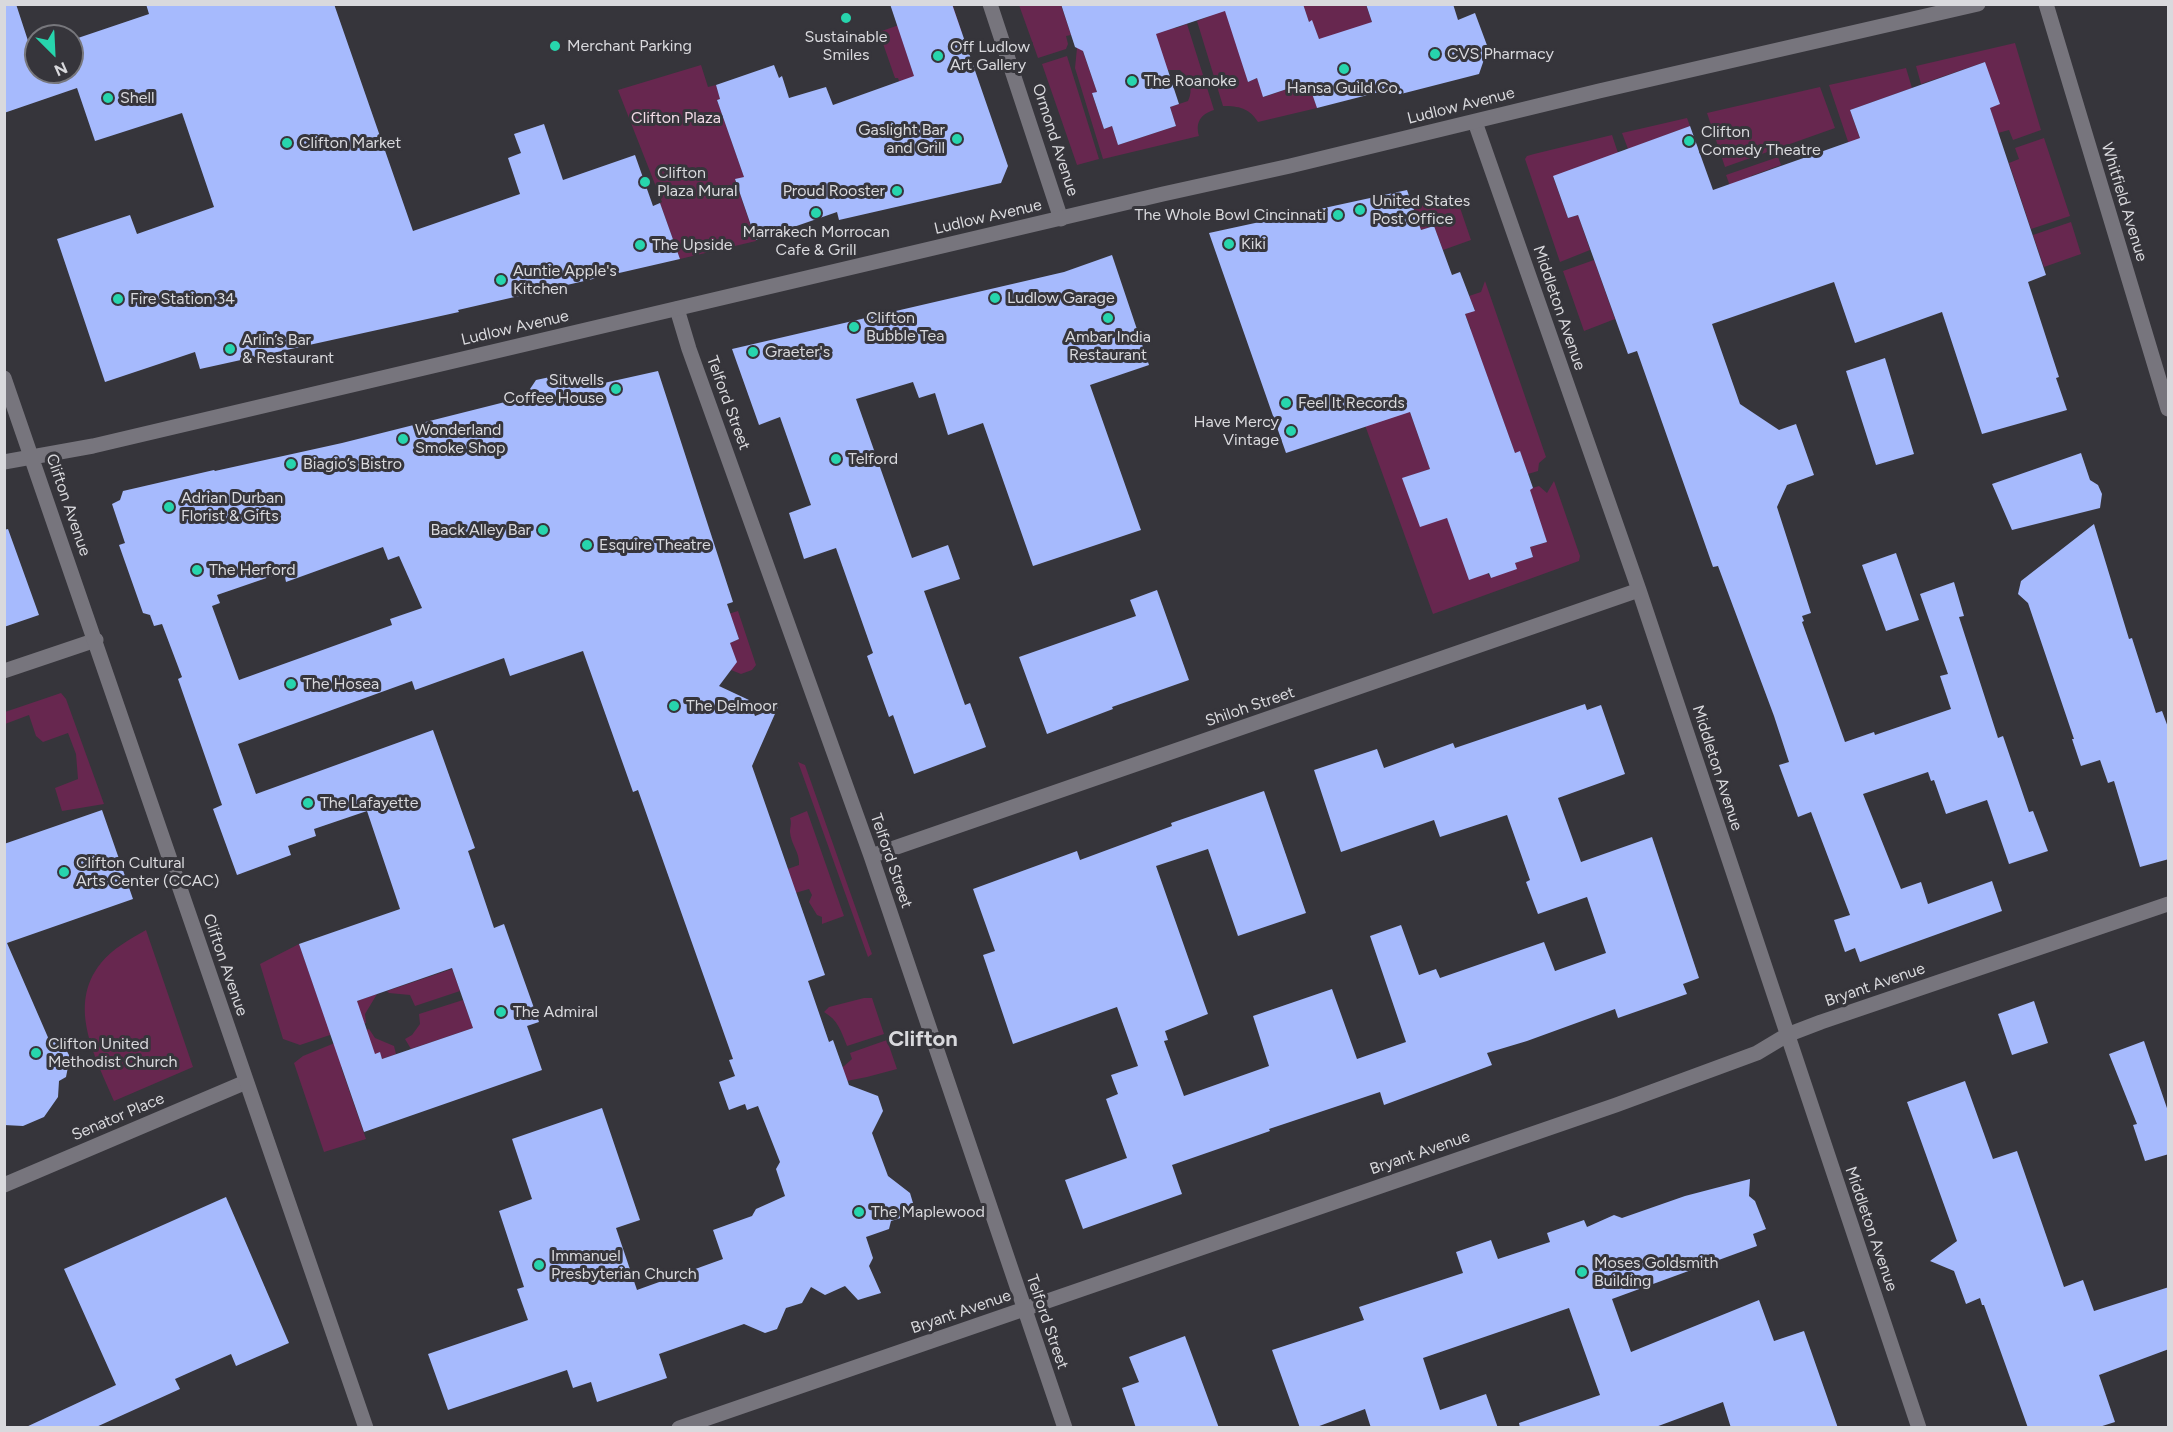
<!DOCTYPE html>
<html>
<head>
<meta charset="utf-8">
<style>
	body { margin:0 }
	#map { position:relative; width:2173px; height:1432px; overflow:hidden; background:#36353b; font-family:Figtree,sans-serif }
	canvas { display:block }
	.frame { position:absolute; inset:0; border:6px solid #d9d9dd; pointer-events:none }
	.north { position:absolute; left:24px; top:24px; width:60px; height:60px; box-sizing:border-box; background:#36353b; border:2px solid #77777c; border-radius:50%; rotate:156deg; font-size:16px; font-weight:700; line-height:24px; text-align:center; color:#d9d9dd }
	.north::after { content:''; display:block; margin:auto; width:21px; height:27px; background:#27d5ad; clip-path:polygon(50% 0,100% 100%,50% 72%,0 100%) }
</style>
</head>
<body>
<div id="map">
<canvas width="2173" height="1432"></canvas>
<div class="frame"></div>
<div class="north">N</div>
</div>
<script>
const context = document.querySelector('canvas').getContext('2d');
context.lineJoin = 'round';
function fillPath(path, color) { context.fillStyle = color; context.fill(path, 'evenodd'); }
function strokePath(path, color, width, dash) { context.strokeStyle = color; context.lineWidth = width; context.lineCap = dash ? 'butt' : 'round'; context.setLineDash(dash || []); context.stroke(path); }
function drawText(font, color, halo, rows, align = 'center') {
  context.font = font + ' Figtree,sans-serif'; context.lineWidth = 6; context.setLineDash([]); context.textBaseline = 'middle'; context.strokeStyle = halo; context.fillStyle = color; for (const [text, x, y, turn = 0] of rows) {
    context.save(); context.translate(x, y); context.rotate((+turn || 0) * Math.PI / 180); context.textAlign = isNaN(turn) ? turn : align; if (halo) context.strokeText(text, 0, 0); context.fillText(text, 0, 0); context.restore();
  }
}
fillPath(new Path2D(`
	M1019,5H1061L1071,35L1066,36L1068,44L1066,49L1038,58Z
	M1226,5L1248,82L1257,78L1264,97L1308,82L1317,108L1258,122C1249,108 1239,106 1223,106L1197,21L1210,16L1209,12Z
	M1303,5H1366L1395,88L1378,92L1319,39L1312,21L1309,22Z
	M953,6L962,33L906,51L915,78L902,89L898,78H895L879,32Z
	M1187,24L1214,110C1201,114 1195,122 1199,136L1103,159L1075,68L1077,48L1081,46L1097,92L1092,94L1104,129L1112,126L1118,145L1176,126L1170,107L1188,101C1194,89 1189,79 1180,70H1165L1150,26L1176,28Z
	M2015,43L2041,130L2013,140L2009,130L1998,133L1990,108L1985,62L1921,84L1916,66Z
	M1067,56L1099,159L1077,165L1042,64Z
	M701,65L708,87L716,85L720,99L717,100L744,177L735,180L756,241L680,259L660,203L662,202L618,90Z
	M1906,68L1912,88L1850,110L1864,150L1865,192L1829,85Z
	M1820,87L1835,128L1725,167L1707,113Z
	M1687,118L1690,126L1628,149L1622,133Z
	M1612,135L1618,153L1553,177L1568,218L1578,215L1590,250L1560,262L1525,159L1527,156L1534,154Z
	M2044,138L2070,216L2031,229L2009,163L2019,159L2015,148Z
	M1778,157L1781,165L1751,176L1777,251L1747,233L1726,175Z
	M1457,199L1471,240L1443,250L1434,226L1421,230L1411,202L1444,205Z
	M2071,222L2081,254L2044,267L2033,235Z
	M1594,260L1615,319L1584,331L1563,271Z
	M1485,281L1546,457L1539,463L1538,471L1528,474L1520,452L1515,453L1479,354L1465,334L1471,329L1465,314L1475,310L1469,296L1481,292Z
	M1316,289L1389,353L1430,469L1403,478L1447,518L1491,578L1515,563L1533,557L1530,547L1547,542L1526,490L1539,486L1547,493L1554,481L1580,556L1579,561L1433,614Z
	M738,611L756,665L752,670L741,674L731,670L730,643L739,639L732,619L722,623L715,618Z
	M61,693L66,699L104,804L62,811L55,788L78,779L76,754L68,733L43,742L36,736L29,715L5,724V712Z
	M798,762L805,765L872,954L868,957Z
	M807,811L844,916L822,924V917L817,915L809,902L812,895L809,889L795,893L679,907L799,865C800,852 791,845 790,832C790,827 792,823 790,818Z
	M146,930L193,1067L114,1101C96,1058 66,1006 101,963C112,949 130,939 146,930Z
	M299,944L325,1018L358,1006L357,1001L377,994L365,1014L366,1023L300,1045L283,1039L260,964Z
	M452,969L460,991L415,1006L410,995L389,993L387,991Z
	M864,998H872L884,1034L847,1046C841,1031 838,1020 824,1012L829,1007Z
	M463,1000L473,1028L411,1049L405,1039L412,1035L420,1024L419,1014Z
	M369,1029L375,1038L394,1046L396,1054L382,1059L380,1053L341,1067L366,1139L324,1152L294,1063L303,1056Z
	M887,1040L897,1069L867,1077L816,1087L824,1074L843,1067L852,1059L850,1053Z`), '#67274f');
fillPath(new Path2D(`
	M4,4H16L32,53L36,52V72H72V40L149,14L146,4H334L413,231L520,194L508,158L521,153L514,134L544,124L563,180L635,155L653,206L660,203L680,259L458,310L459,312L200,369L195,352L105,382L57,239L130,215L137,234L214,207L182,113L95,141L77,88L4,113Z
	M890,4H952L1008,166L1001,183L839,220L837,212L756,240L735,179L744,177L717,100L720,99L716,85L774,65L779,78L782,76L789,98L826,87L833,105L914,76Z
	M1061,4H1303L1309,22L1312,20L1319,39L1372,22L1366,4H1453L1458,20L1475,13L1488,48L1479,74L1397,95L1395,88L1317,108L1308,82L1263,97L1257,78L1248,82L1225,11L1156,34L1179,104L1170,107L1176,126L1118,145L1112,126L1104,129L1092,93L1097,92L1083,51L1075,47Z
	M1985,62L2000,104L1990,108L2046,275L2028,282L2059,377L2056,378L2067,410L1982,434L1942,312L1855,343L1834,282L1712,324L1740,404L1779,430L1796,424L1814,475L1787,485L1777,507L1811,613L1802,616L1804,621L1802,622L1845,742L1874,732L1875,735L1951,709L1940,676L1948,674L1920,594L1954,582L1964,616L1959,617L1998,738L2003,736L2029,812L2033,811L2048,851L2009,864L1987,800L1946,814L1934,780L1931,781L1928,772L1863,794L1901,889L1921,882L1928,904L1992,881L2002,911L1860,962L1855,948L1845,952L1834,920L1850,915L1811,812L1798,817L1779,765L1789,762L1774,716L1718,566L1713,567L1637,351L1628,354L1578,215L1568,218L1553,176L1690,126L1713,190L1860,138L1850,110Z
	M1407,190L1421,230L1434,226L1452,275L1460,272L1475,311L1465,314L1515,453L1520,451L1533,488L1530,490L1547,542L1530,547L1533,557L1515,563L1517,569L1491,578L1489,573L1469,580L1447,518L1420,527L1402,478L1430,469L1410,412L1286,453L1209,233Z
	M1112,255L1149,365L1090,385L1141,530L1033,566L983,423L948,435L935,393L919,398L913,382L856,399L912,558L948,545L960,579L924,591L965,705L970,703L986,747L914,774L893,715L889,717L867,656L873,653L836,548L804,559L789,513L811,505L780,417L759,425L732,349L1064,272Z
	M1885,358L1914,454L1876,465L1846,371Z
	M658,371L733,602L727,604L739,639L730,643L737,662L719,686L749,700L755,716L778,707L752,766L825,975L808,981L829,1042L833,1040L849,1085L878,1096L883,1111L872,1133L888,1176L910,1193L916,1213L891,1221L889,1229L866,1237L873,1258L869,1266L881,1293L858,1300L845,1286L825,1295L811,1287L802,1303L786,1308L777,1329L765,1333L744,1324L659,1354L667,1378L597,1402L591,1382L573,1388L567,1370L448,1410L428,1354L528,1320L517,1289L524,1287L499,1211L532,1199L512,1139L602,1108L640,1220L616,1228L637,1290L723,1259L713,1230L752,1216L756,1209L785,1196L776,1169L780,1162L758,1106L747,1110L745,1104L729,1110L719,1082L735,1076L729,1060L733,1059L638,790L633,792L583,651L510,676L504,658L415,690L412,681L238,744L256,794L433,730L475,848L468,851L494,928L504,924L539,1022L527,1026L542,1070L364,1132L299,944L400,909L367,811L314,829L316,836L288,846L291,855L237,875L213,809L222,805L178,679L182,677L162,624L154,626L150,615L143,613L119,545L125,543L112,504L120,500L123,491L214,470L215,471L342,443L505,402L526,395L536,380L550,377L567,386L585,382L586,387ZM383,547L388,560L399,556L422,608L390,619L392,625L239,680L212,606L220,603L217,595L284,572L286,582ZM452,968L473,1028L382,1059L380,1052L375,1054L357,1001Z
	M2081,453L2090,480L2098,485L2102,494L2100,508L2012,530L1992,484Z
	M2094,524L2129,639L2132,638L2156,713L2162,711L2169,730V859L2140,867L2114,781L2108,783L2100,760L2081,766L2072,739H2074L2028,603L2018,594L2021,581Z
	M8,529L39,615L4,627V530Z
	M1896,553L1919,620L1886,631L1862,565Z
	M1157,590L1189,680L1112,707L1113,709L1047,734L1019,657L1136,616L1130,600Z
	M1585,704L1587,710L1601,705L1625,774L1558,798L1581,862L1652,837L1699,978L1683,984L1687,994L1618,1018L1615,1009L1527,1041L1487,1053L1492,1065L1384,1105L1380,1092L1269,1129L1270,1131L1172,1165L1182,1194L1083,1229L1065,1180L1127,1158L1106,1099L1118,1094L1111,1075L1138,1066L1117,1007L1013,1044L983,955L995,951L973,889L1077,851L1080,860L1172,826L1171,823L1264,791L1306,913L1238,936L1208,849L1156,866L1208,1014L1165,1031L1168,1040L1164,1041L1184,1096L1269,1066L1253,1016L1332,989L1357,1059L1406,1042L1370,936L1401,925L1419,975L1436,969L1440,978L1544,942L1555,971L1606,953L1587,897L1538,914L1526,882L1530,880L1507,815L1440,837L1434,820L1341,852L1314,770L1377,749L1384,768L1453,743L1455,748Z
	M102,810L133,899L7,943L50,1042L60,1038L70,1057L66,1077L59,1081L58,1097L44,1117L23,1126L4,1125V844Z
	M2034,1001L2048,1043L2012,1055L1998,1014Z
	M2144,1041L2169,1114V1154L2145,1161L2133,1125L2137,1124L2109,1054Z
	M1965,1081L1993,1159L2017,1151L2064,1287L2083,1280L2094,1311L2169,1287V1349L2099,1375L2115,1422L2096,1428H2028L1984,1305H1982L1980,1298L1966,1304L1954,1271L1930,1261L1957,1241L1907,1102Z
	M1750,1179L1749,1196L1755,1201L1766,1229L1753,1234L1757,1246L1612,1299L1631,1352L1759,1300L1774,1341L1804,1331L1838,1428H1731L1723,1402L1653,1428H1520L1519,1423L1600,1395L1569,1308L1423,1358L1440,1410L1486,1394L1498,1428H1371L1365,1409L1314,1428H1300L1272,1350L1364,1320L1359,1307L1463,1273L1456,1252L1491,1240L1498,1259L1550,1242L1547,1233L1584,1220L1587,1227L1614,1215L1622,1218L1685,1196Z
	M226,1197L289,1343L236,1366L231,1354L175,1379L180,1389L94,1428H24L116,1385L64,1269Z
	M1185,1336L1219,1428H1136L1122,1388L1139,1382L1129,1357Z`), '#a6bafd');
strokePath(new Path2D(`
	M990,4L1061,219
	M2046,4L2168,409
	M1475,122L1639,590L1919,1428
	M677,309L689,349L871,856L1065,1428
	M4,671L96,640
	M871,856L1639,590
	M4,1185L246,1082
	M679,1428L1616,1105L1757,1053L1787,1035L1821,1022L2168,904`), '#77757d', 15);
strokePath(new Path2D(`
	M4,378L366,1428
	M4,462L93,446L1163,194L1290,166L1599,91L1978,4`), '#77757d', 15);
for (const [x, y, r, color] of [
	[846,18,6,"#27d5ad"],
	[555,46,6,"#27d5ad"],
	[1435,54,6,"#27d5ad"],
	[938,56,6,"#27d5ad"],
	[1344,69,6,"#27d5ad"],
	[1132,81,6,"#27d5ad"],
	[108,98,6,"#27d5ad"],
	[957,139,6,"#27d5ad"],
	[1689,141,6,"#27d5ad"],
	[287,143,6,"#27d5ad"],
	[645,182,6,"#27d5ad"],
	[897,191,6,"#27d5ad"],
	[1360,210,6,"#27d5ad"],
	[816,213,6,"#27d5ad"],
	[1338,215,6,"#27d5ad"],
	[1229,244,6,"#27d5ad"],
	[640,245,6,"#27d5ad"],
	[501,280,6,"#27d5ad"],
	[995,298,6,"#27d5ad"],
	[118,299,6,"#27d5ad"],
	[1108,318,6,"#27d5ad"],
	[854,327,6,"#27d5ad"],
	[230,349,6,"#27d5ad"],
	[753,352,6,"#27d5ad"],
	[616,389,6,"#27d5ad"],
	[1286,403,6,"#27d5ad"],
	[1291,431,6,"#27d5ad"],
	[403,439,6,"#27d5ad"],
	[836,459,6,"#27d5ad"],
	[291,464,6,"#27d5ad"],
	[169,507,6,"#27d5ad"],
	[543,530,6,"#27d5ad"],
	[587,545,6,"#27d5ad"],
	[197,570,6,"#27d5ad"],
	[291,684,6,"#27d5ad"],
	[674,706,6,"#27d5ad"],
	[308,803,6,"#27d5ad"],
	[64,872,6,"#27d5ad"],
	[501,1012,6,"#27d5ad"],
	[36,1053,6,"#27d5ad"],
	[859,1212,6,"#27d5ad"],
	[539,1265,6,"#27d5ad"],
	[1582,1272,6,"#27d5ad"]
]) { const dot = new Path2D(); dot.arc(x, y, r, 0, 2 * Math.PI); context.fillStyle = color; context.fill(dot); strokePath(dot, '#36353b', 2); }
drawText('16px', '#d9d9dd', '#36353b', [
	["Sustainable",846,37,"center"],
	["Smiles",846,55,"center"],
	["Merchant Parking",567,46],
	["Off Ludlow",950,47],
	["Art Gallery",950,65],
	["CVS Pharmacy",1447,54],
	["The Roanoke",1144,81],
	["Hansa Guild Co.",1344,88,"center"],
	["Shell",120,98],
	["Gaslight Bar",945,130,"right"],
	["and Grill",945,148,"right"],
	["Clifton",1701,132],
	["Comedy Theatre",1701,150],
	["Clifton Market",299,143],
	["Clifton",657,173],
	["Plaza Mural",657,191],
	["Proud Rooster",885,191,"right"],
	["United States",1372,201],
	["Post Office",1372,219],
	["The Whole Bowl Cincinnati",1326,215,"right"],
	["Marrakech Morrocan",816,232,"center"],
	["Cafe & Grill",816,250,"center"],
	["Kiki",1241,244],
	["The Upside",652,245],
	["Auntie Apple's",513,271],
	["Kitchen",513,289],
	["Ludlow Garage",1007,298],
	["Fire Station 34",130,299],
	["Clifton",866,318],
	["Bubble Tea",866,336],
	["Ambar India",1108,337,"center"],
	["Restaurant",1108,355,"center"],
	["Arlin’s Bar",242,340],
	["& Restaurant",242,358],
	["Graeter's",765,352],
	["Sitwells",604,380,"right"],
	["Coffee House",604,398,"right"],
	["Feel It Records",1298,403],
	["Have Mercy",1279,422,"right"],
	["Vintage",1279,440,"right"],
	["Wonderland",415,430],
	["Smoke Shop",415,448],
	["Telford",848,459],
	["Biagio’s Bistro",303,464],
	["Adrian Durban",181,498],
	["Florist & Gifts",181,516],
	["Back Alley Bar",531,530,"right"],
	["Esquire Theatre",599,545],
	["The Herford",209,570],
	["The Hosea",303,684],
	["The Delmoor",686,706],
	["The Lafayette",320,803],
	["Clifton Cultural",76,863],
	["Arts Center (CCAC)",76,881],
	["The Admiral",513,1012],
	["Clifton United",48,1044],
	["Methodist Church",48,1062],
	["The Maplewood",871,1212],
	["Immanuel",551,1256],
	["Presbyterian Church",551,1274],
	["Moses Goldsmith",1594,1263],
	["Building",1594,1281]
], 'left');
drawText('16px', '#d9d9dd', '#36353b', [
	["Ludlow Avenue",1461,106,-14],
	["Ormond Avenue",1055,140,72],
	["Whitfield Avenue",2124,202,73],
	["Ludlow Avenue",988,217,-13],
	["Middleton Avenue",1559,308,71],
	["Ludlow Avenue",515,328,-13],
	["Telford Street",728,403,70],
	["Clifton Avenue",68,505,71],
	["Shiloh Street",1250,707,-19],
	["Middleton Avenue",1717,768,72],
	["Telford Street",891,861,71],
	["Clifton Avenue",225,965,71],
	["Bryant Avenue",1875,985,-19],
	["Senator Place",118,1117,-23],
	["Bryant Avenue",1420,1153,-19],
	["Middleton Avenue",1871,1229,71],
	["Bryant Avenue",961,1312,-19],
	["Telford Street",1047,1322,71]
]);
drawText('16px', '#f1dae6', '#36353b', [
	["Clifton Plaza",676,118]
]);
drawText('bold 22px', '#d9d9dd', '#36353b', [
	["Clifton",923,1040]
]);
</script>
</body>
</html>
